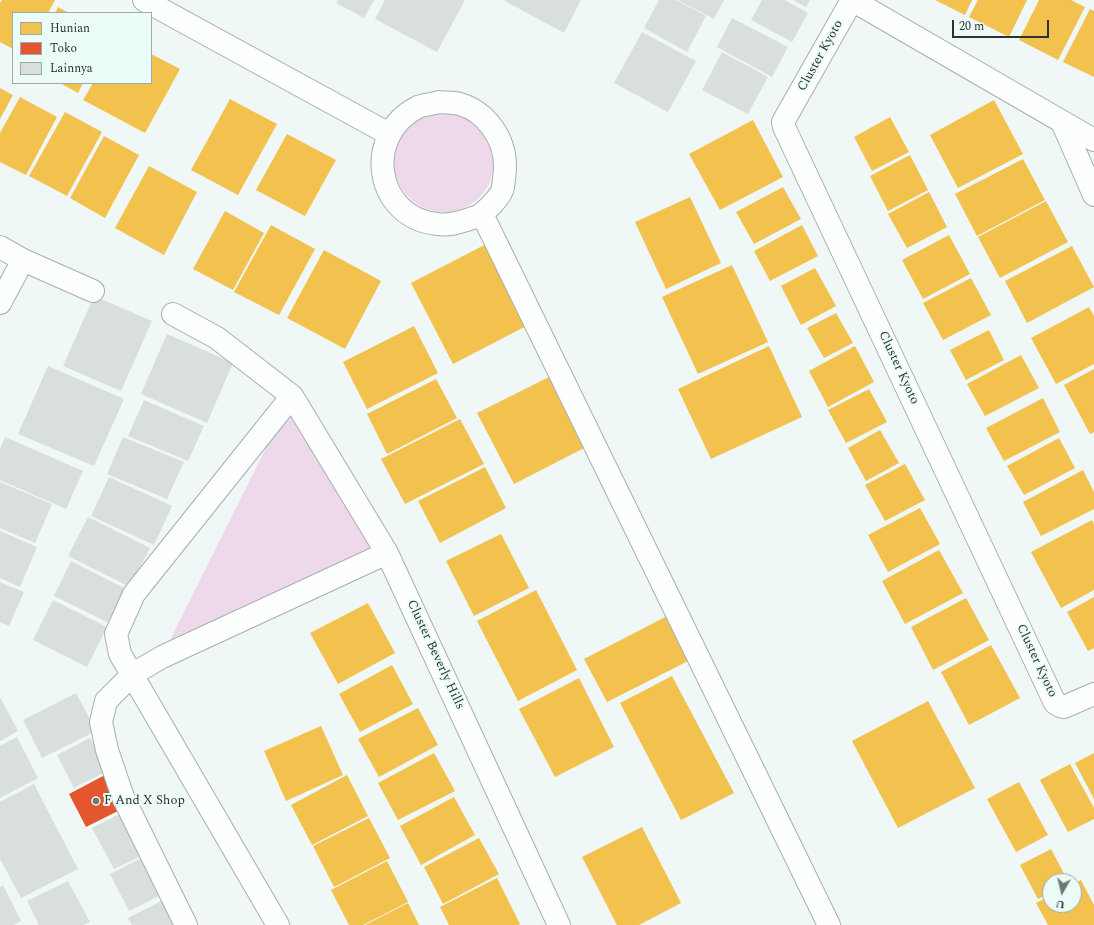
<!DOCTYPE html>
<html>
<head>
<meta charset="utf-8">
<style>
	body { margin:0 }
	#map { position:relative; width:1094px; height:925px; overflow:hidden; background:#eff8f6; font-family:Spectral,serif }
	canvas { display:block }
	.legend { position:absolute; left:12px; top:12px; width:140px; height:72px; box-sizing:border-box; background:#ebfcf8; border:1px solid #9eaba8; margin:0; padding:5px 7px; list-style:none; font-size:12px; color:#2b3230 }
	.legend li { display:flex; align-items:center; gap:8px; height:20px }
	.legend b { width:20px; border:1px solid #9eaba8 }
	.north { position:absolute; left:1042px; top:873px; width:40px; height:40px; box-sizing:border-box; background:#ebfcf8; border:1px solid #9eaba8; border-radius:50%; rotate:188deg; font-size:11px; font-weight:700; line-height:16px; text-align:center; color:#2b3230 }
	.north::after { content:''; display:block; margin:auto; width:14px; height:18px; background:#707775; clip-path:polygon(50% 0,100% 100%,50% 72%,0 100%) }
	.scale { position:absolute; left:952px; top:20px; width:97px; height:18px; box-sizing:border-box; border:2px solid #2b3230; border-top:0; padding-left:5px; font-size:12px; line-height:14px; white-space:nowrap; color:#2b3230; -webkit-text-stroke:3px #ebfcf8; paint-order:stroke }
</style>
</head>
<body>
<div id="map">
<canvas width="1094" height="925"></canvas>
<ul class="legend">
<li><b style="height:11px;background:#f2c14e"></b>Hunian</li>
<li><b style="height:11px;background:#e4572e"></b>Toko</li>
<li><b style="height:11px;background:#d8dfdd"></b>Lainnya</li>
</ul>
<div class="north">U</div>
<div class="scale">20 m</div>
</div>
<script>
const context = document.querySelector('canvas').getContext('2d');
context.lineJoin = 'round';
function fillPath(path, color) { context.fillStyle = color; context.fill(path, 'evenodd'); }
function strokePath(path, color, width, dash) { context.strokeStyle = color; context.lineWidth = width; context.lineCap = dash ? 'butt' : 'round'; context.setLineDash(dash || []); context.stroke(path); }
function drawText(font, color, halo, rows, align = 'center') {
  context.font = font + ' Spectral,serif'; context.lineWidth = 4; context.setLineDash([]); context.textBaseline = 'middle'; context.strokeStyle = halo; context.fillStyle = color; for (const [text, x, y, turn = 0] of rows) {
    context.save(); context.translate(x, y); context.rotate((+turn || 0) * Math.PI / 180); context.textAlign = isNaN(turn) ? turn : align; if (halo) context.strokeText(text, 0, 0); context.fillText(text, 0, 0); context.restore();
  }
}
fillPath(new Path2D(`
	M394 162a50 50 0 1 1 100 0a50 50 0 1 1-100 0Z
	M292,396L387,553L162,656Z`), '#edd9ea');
fillPath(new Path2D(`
	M2,0H55L48,13H13V49L0,42V3Z
	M935,0H972L965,15Z
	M978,0H1027L1009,37L969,17Z
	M1039,0H1071L1085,7L1058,60L1019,40Z
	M58,7L69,13H55Z
	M1090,9L1094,11V77L1063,62Z
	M151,54L180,69L145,133L83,100L93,83H151Z
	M60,83H83L78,93Z
	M0,88L13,95L0,119Z
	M20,97L57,117L26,175L0,162V133Z
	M230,99L277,124L238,195L191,170Z
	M994,100L1023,154L958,188L930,135Z
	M65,112L102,132L67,196L29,176Z
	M890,117L909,152L872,171L854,137Z
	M753,120L783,177L720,210L689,154Z
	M287,134L336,160L305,216L256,190Z
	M104,136L139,155L105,218L70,198Z
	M910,155L928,190L888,211L870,176Z
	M1023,159L1045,200L977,236L955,194Z
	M149,166L197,192L164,255L115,228Z
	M783,187L801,219L754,244L736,212Z
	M929,192L947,227L907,248L888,214Z
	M690,197L721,263L666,289L635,222Z
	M1046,201L1068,242L1000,278L978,237Z
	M225,211L264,233L233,290L193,269Z
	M271,225L315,249L279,315L234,292Z
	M802,225L818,256L770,281L754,251Z
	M949,235L970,274L923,299L902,260Z
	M492,241L534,322L453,364L411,283Z
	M1072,246L1094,287L1027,323L1005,281Z
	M324,250L381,281L345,349L287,318Z
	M732,265L768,342L698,374L662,297Z
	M815,268L836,306L801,325L781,286Z
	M971,278L991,315L943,340L923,303Z
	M1089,307L1094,316V364L1056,384L1031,338Z
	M836,313L853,343L824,358L807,328Z
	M414,326L438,373L367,409L343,362Z
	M989,330L1004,360L966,380L950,350Z
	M769,346L802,417L711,459L678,389Z
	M855,346L874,382L828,407L809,371Z
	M1021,355L1039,388L985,416L967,384Z
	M1094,369V432L1090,434L1064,385Z
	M555,374L592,444L514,484L477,413Z
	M436,379L457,418L387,454L367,414Z
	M869,389L887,422L846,443L828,410Z
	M1043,398L1060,432L1004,461L986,428Z
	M460,419L484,464L405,504L381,459Z
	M880,430L899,463L866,481L848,448Z
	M1059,438L1075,468L1024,495L1007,466Z
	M905,464L925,500L885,521L865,485Z
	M485,467L506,508L440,543L418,501Z
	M1083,470L1094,492V509L1041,536L1023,502Z
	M920,508L940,544L888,572L868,535Z
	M1092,520L1094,524V590L1061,608L1031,552Z
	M501,534L529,588L474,616L446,561Z
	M939,550L963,593L905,624L882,581Z
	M536,590L577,670L518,701L477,621Z
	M1094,597V648L1088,651L1067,612Z
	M966,598L989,640L933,670L911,627Z
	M368,603L395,653L338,684L310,633Z
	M671,614L694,658L607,702L584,659Z
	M991,645L1020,698L969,725L941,672Z
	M392,665L413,704L360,732L339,694Z
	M672,676L734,793L681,820L620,703Z
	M579,678L614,747L555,777L519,709Z
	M928,701L975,788L898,828L852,741Z
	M418,708L438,745L379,777L358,739Z
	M321,726L343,775L286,801L264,751Z
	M434,753L455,791L398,820L378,783Z
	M1094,753V799L1075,763Z
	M1070,764L1094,808V819L1068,832L1040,780Z
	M347,775L368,816L312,845L291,805Z
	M1019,782L1048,835L1016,852L987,799Z
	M454,797L475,835L421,865L400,826Z
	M369,818L390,858L334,887L313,846Z
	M642,827L681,903L639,925H617L582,857Z
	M479,838L499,874L443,904L424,867Z
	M1051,849L1068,881H1050V893L1038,899L1020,865Z
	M387,861L408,902L363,925H349L331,890Z
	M497,878L520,924L518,925H449L440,907Z
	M1081,880L1094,905V925H1048L1036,903L1050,896V905H1074V884Z
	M408,903L419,925H365Z`), '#f2c14e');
fillPath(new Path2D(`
	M105,775L122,809L86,827L69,794Z`), '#e4572e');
fillPath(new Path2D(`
	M338,0H374L364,18L336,3Z
	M385,0H465L437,52L375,19Z
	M506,0H581L564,33L505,1Z
	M659,0H676L706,16L687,52L644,28Z
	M678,0H724L714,19Z
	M762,0H785L808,13L792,42L751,20Z
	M793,0H810L806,7Z
	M732,18L788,47L772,77L717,47Z
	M642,32L696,61L668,112L614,83Z
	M722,52L768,77L748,114L702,90Z
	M94,296L152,321L121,391L63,366Z
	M167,334L233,363L207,423L141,394Z
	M48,366L124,399L94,466L18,434Z
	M144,400L204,426L188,461L128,436Z
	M5,437L83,471L66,509L0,480V449Z
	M123,437L184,462L167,499L107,474Z
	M109,477L172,506L154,545L91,516Z
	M0,482L52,504L35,543L0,528Z
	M88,517L150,548L130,587L68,556Z
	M0,531L37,547L20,587L0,578Z
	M71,561L128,590L111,624L54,596Z
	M0,582L24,592L9,626L0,622Z
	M53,600L107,627L87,667L33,640Z
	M76,693L96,731L42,758L23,720Z
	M0,697L18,731L0,741Z
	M17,737L38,778L0,798V746Z
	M90,738L107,771L74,788L57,755Z
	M34,784L78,869L21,898L0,859V802Z
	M125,811L147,853L114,869L92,828Z
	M146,856L165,893L129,911L110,874Z
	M68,881L90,922L83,925H39L27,901Z
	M3,885L21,921L13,925H0V887Z
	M167,898L181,925H132L128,918Z`), '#d8dfdd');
const street = new Path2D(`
	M144,0L389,134
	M852,0L783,122L784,127L1055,703L1060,706L1064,707L1094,694
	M852,0L1094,140
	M439,102C445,103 453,102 460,104C486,112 505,138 505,166C505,173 504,180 503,187C502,196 484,214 476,217C463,221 451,226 438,224C375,219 362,135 418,107C424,105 432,104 439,102Z
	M1062,122L1094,195
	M482,214L829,925
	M0,247L23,260L93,291
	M0,303L23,260
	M173,314L217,338L292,396L387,553L559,925
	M186,925L123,797L107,750L101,722L106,701L133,674L162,657L387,553
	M278,925L120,654L116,634L134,594L292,396`);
strokePath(street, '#a8afad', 24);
strokePath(street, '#fdfefe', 22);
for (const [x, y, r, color] of [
	[96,801,4,"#707775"]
]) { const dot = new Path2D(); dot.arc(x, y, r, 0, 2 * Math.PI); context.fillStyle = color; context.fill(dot); strokePath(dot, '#ebfcf8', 1.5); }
drawText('13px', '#2b3230', '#ebfcf8', [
	["Cluster Kyoto",821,56,-61],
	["Cluster Kyoto",898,368,65],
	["Cluster Beverly Hills",435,655,65],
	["Cluster Kyoto",1036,661,65]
]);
drawText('13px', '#2b3230', '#ebfcf8', [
	["F And X Shop",104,801]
], 'left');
</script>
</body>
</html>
